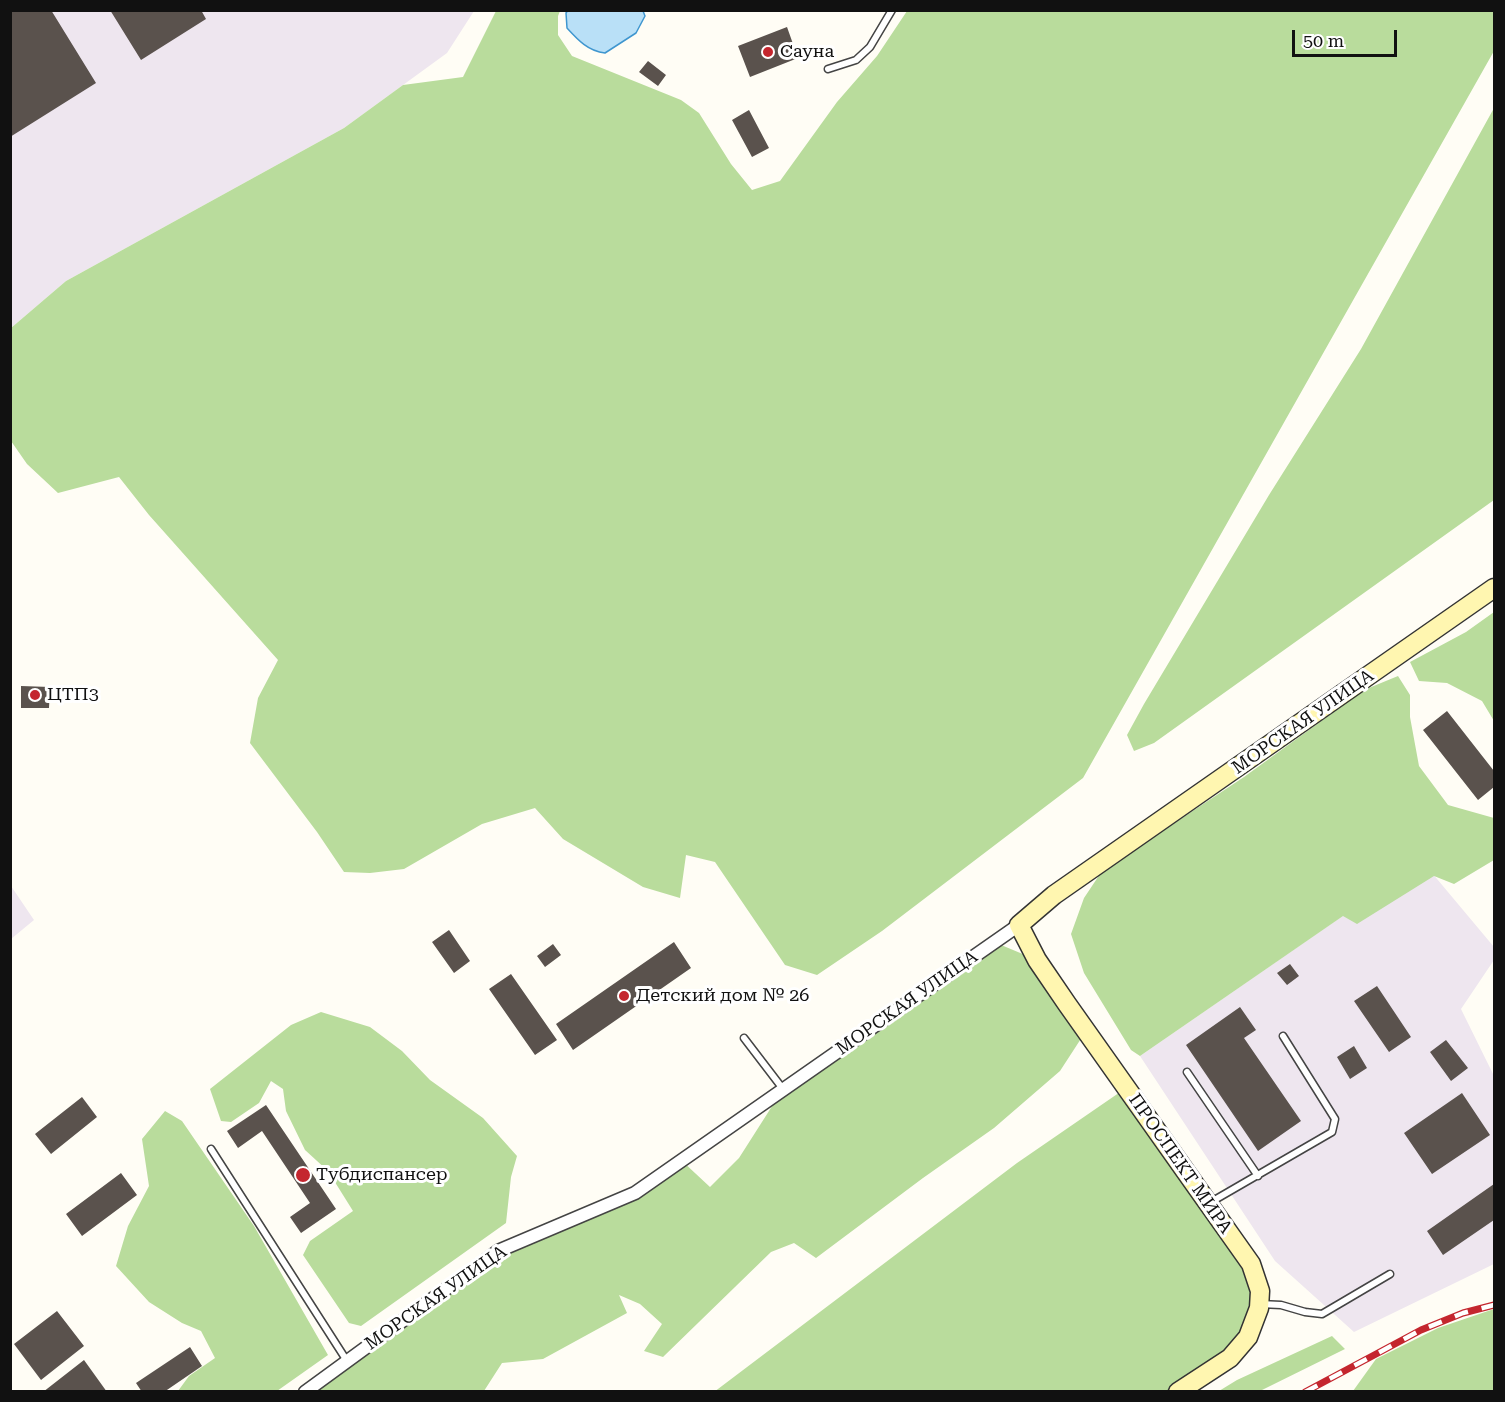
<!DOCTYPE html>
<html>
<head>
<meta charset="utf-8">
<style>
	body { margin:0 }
	#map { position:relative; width:1505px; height:1402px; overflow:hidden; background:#fffdf5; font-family:"Roboto Serif",serif }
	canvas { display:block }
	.frame { position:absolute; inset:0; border:12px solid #111; pointer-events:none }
	.scale { position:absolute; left:1292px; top:30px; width:105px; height:27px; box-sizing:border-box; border:3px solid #111; border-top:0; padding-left:8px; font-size:18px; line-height:21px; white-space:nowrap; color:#111; -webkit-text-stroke:4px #fff; paint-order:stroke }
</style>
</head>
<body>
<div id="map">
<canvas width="1505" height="1402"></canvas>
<div class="frame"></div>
<div class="scale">50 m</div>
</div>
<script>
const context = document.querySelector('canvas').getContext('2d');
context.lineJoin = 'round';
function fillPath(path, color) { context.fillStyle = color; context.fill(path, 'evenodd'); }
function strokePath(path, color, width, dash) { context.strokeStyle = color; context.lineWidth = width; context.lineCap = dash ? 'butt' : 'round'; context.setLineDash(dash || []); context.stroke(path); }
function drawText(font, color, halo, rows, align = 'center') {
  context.font = font + ' "Roboto Serif",serif'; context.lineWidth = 6; context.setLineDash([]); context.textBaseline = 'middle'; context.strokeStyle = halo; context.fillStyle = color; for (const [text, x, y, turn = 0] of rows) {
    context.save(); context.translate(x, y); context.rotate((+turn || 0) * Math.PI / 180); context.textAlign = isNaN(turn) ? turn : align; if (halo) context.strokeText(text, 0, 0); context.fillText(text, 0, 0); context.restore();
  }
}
fillPath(new Path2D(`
	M11,11H474L447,53L344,128L66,281L11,328Z
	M1422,861L1494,947V960L1461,1009L1494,1076V1264L1354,1332L1275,1261L1140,1056Z
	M11,886L34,920L11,939H10Z`), '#eee6ef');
fillPath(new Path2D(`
	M496,11H560L558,16V35L572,56L681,100L699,113L731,164L752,190L780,181L837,102L877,56L907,11H1494V51L1083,778L882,931L817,975L785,965L715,862L686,855L680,898L643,887L563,839L535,808L482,824L404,869L370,873L344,872L317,832L250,743L258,698L278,660L149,515L119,477L58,493L27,464L11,441V328L66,281L344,128L403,85L463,77Z
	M1494,108V500L1154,743L1134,751L1127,735L1144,704L1269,495L1361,349Z
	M1494,612V721L1482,701L1447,683L1419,681L1410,662L1466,632Z
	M1398,676L1410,695V717L1419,766L1448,805L1494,818V860L1454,884L1434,876L1357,924L1343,916L1140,1056L1131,1050L1084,973L1071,934L1084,898L1102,871L1244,777L1364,690Z
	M994,942L1037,960L1086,1031L1060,1071L994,1128L923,1178L816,1258L794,1243L771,1252L663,1357L644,1351L662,1324L640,1304L619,1295L627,1313L543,1359L502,1363L484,1391L305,1392L498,1251L635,1193L681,1160L710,1187L739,1158L783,1089Z
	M321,1012L370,1027L402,1051L430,1080L483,1118L517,1156L511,1177L506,1223L361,1326L349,1323L303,1255L310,1241L353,1211L328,1171L305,1150L286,1111L283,1089L271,1081L259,1103L231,1122L221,1121L210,1089L291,1025Z
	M1126,1088L1260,1291L1248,1337L1178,1391L714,1392L1017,1163Z
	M165,1111L182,1121L254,1226L328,1355L277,1391H178L189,1376L215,1358L201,1331L182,1323L149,1302L116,1266L128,1226L149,1186L142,1139Z
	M1494,1309V1391H1353L1376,1359L1438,1328Z
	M1332,1336L1345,1349L1260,1391H1219L1237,1380Z`), '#b9dc9c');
const water = new Path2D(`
	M568,10L643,11L645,16L636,33L605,53C588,51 578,40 567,28L566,13Z`);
fillPath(water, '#b9e0f7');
strokePath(water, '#3f96cf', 1.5);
fillPath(new Path2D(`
	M10,10H51L96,83L10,137Z
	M110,10H201L206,19L141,60Z
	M787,27L798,58L750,77L738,46Z
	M648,61L666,75L658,86L639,72Z
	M749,110L769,148L752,157L732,120Z
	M21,686L50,687L49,708H21Z
	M1447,711L1494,771V787L1478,800L1423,730Z
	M449,930L470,961L454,973L432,942Z
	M674,942L691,968L573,1050L556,1024Z
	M553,944L561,955L545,967L537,956Z
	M1290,964L1299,976L1287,985L1277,973Z
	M511,974L557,1040L535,1055L489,989Z
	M1377,986L1411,1037L1389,1052L1354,1001Z
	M1240,1007L1256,1030L1244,1038L1301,1121L1258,1151L1186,1045Z
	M1446,1040L1468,1068L1451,1081L1430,1052Z
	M1354,1046L1367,1068L1350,1079L1337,1057Z
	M1462,1093L1490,1135L1432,1174L1404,1133Z
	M82,1097L97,1117L51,1154L35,1134Z
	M266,1105L336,1209L301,1233L290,1217L310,1203L262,1131L238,1148L227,1131Z
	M121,1173L137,1195L82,1236L66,1214Z
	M1494,1184V1220L1443,1255L1427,1231Z
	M57,1311L84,1346L41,1380L14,1344Z
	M190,1347L202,1366L164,1392H142L136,1383Z
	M84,1360L107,1392H43Z`), '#5a524d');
const service = new Path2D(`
	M828,69L856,60L870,47L892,10
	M744,1038L783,1089
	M1187,1072L1258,1176
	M211,1149L347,1361
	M1211,1202L1332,1132L1335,1119L1283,1036
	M1260,1304L1281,1305L1305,1312L1322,1314L1390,1274`);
const minor = new Path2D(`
	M305,1392L498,1251L635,1193L1019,925`);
const secondary = new Path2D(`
	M1178,1392L1230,1358L1248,1337L1259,1308L1260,1291L1251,1264L1067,1004L1037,960L1019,925L1054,895L1494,588`);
strokePath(service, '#444', 9);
strokePath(minor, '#444', 15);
strokePath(secondary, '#333', 21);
strokePath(service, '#fff', 6);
strokePath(minor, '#fff', 12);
strokePath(secondary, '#fff6b0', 18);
const rail = new Path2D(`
	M1305,1392L1421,1330L1463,1313L1494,1305`);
strokePath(rail, '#c4262e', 7);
strokePath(rail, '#fff', 4.5, [14]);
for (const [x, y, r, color] of [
	[768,52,6,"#c4262e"],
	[35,695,6,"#c4262e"],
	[624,996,6,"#c4262e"],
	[303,1175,8,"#c4262e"]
]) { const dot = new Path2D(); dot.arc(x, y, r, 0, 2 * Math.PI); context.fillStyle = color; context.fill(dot); strokePath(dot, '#fff', 2); }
drawText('18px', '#111', '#fff', [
	["Сауна",780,52],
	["ЦТП3",47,695],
	["Детский дом № 26",636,996],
	["Тубдиспансер",316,1175]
], 'left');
drawText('18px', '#111', '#fff', [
	["МОРСКАЯ УЛИЦА",1303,722,-35],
	["МОРСКАЯ УЛИЦА",907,1003,-35],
	["ПРОСПЕКТ МИРА",1180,1164,55],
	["МОРСКАЯ УЛИЦА",436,1298,-35]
]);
</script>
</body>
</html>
